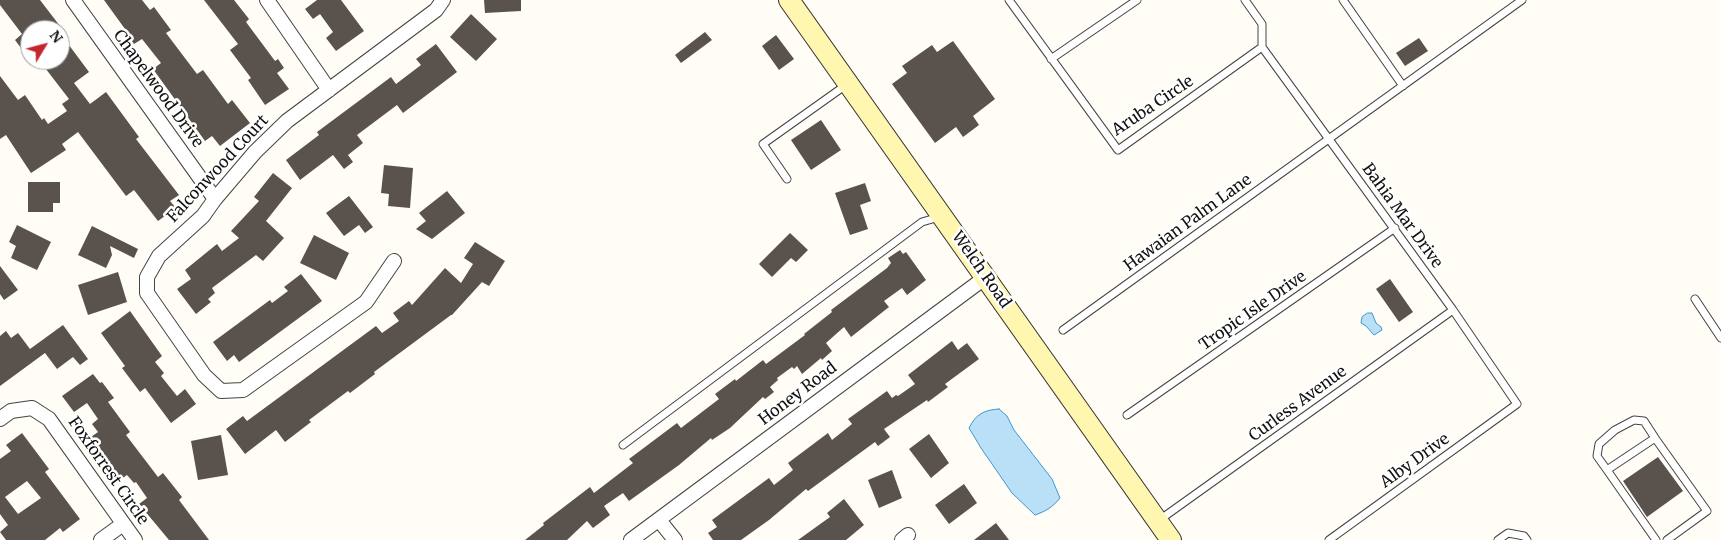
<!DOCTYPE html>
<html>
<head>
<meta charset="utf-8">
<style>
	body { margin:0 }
	#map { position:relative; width:1721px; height:540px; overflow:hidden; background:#fffdf5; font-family:Merriweather,serif }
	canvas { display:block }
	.north { position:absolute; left:20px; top:20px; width:50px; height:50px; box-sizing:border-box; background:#fff; border:1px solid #a0a0a0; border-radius:50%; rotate:53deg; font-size:14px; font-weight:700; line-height:20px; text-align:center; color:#111 }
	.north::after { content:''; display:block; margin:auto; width:18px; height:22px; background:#c4262e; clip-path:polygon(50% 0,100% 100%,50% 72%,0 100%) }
</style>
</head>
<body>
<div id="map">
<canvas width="1721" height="540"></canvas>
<div class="north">N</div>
</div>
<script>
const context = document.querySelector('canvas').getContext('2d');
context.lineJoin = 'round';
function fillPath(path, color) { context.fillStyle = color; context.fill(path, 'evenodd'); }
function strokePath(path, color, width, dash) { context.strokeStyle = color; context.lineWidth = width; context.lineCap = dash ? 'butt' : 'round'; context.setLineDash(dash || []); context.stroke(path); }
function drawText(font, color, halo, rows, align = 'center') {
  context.font = font + ' Merriweather,serif'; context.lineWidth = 5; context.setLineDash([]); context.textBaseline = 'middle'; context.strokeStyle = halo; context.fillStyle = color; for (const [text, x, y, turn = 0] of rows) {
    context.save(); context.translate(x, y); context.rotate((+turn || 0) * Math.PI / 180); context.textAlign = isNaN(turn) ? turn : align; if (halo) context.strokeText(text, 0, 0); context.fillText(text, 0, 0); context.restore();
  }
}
const water = new Path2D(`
	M1368,313H1372L1376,323L1381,327L1382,330L1374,335L1366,326L1361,323L1362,317Z
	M999,409L1007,416L1014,430L1052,479L1060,498C1053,507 1046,511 1035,515L1012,493L981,448L969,428C976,414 984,410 999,409Z`);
fillPath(water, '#b9e0f7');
strokePath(water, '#3f96cf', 1);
fillPath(new Path2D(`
	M0,0H40L63,30H30V60L15,40L22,34L0,5Z
	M104,0H142L150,10L154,7L171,30L166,33L197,74L203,70L228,104L232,100L250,123L220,146L212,136L205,141L153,69L161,63L142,39L134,44L123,30L125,29Z
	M204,0H234L249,19L246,22L275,61L278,59L284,68L277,73L289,89L265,105L248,80L251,78L230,50L238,44Z
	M317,0H341L364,31L336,51L326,38L333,32L320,14L313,19L305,9Z
	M484,0H521V11L485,13Z
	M471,14L497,39L476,61L450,37Z
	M705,32L712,40L681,63L675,55Z
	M60,33L89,72L74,83L90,104L106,92L139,137L136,139L179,195L170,201L176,208L158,221L134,190L126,196L78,132L62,144L66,150L31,173L6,135L0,139V76L18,100L25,95L42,120L44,118L48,124L67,111L62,104L69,99L39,60H60Z
	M776,35L794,59L779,70L762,46Z
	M1419,38L1428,51L1405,66L1396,53Z
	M953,41L995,99L973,116L979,125L963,137L956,127L935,143L892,84L907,73L902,66L932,45L937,52Z
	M436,44L457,72L403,113L397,105L357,135L363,143L348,155L353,162L344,169L333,155L300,180L286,160L319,135L317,132L391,77L396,84L421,65L416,59Z
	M821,120L841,150L811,170L791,140Z
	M384,165L413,168L410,208L388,206L389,194L381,193Z
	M273,173L292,188L266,221L284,238L263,261L256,255L212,288L215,293L208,299L211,302L196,314L177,289L191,279L185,270L217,244L222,251L239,238L231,231L259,201L254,197Z
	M28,182H60V203H53V212H28Z
	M865,183L871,201L860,205L868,229L850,235L835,193Z
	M447,191L465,213L432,239L416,229L426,221L419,213Z
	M349,196L373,227L365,233L359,225L344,236L326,213Z
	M17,225L51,242L37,270L11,258L16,246L9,242Z
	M92,226L138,249L134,258L110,246L112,255L106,268L78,255Z
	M790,233L808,250L796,262L791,258L772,277L759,264Z
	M314,235L349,253L336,280L300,263Z
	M475,242L505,261L489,286L482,282L452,315H451L374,372L375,374L350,393L348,391L309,420L311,422L285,442L276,430L245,454L226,429L243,416L247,421L376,326L382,333L399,321L393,313L409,301L412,305L445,268L461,283L473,264L464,258Z
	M900,250L903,254L906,252L926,280L907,295L902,288L884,301L889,307L851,337L844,327L826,343L832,351L822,360L821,358L802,374L797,366L794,369L792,367L777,378L778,380L770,387L774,392L765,399L763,397L730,428L712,440L711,438L679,465L629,501L623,493L604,506L610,515L593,528L587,521L567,540H525L544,525L543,523L590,487L594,493L633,463L629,459L677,423L681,428L719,399L715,394L735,379L736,381L763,360L766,364L805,335L804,334L832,312L831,310L887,268L891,263L888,258Z
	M0,266L18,290L4,300L0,294Z
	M118,272L127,302L88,315L78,285Z
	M301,274L322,301L239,362L234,355L227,361L213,342L270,300L272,303L288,291L284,287Z
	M1390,279L1413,312L1399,322L1376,289Z
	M130,311L162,356L155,362L164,373L161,376L177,396L185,389L196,404L171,423L145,388L140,392L122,368L125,366L101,333Z
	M63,325L88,359L80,365L73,357L57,369L45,353L0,386V336L6,331L11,338L18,333L30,349Z
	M952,341L958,350L967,343L979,359L945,384L948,387L928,402L927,400L884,429L890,437L878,446L875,442L808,491L806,489L769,520L741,540H713L708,533L717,527L712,520L769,478L774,485L793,470L788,463L828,433L832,440L852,424L848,419L887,391L892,398L896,395L898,396L915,384L908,375Z
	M93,374L100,383L102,382L114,398L108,402L130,432L126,435L158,477L163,473L182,497L179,500L209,540H169L139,504L147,498L136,482L134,483L127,475L120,480L108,463L109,462L91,437L98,432L92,424L98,419L87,403L74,412L62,396Z
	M22,433L49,469L45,472L80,519L63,532L60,528L45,540H6L0,532L8,525L0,514V459L11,451L6,445ZM27,481L41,498L18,514L5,497Z
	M929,434L949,463L931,478L909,449Z
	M221,435L228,475L198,480L191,441Z
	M1658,457L1683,491L1647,517L1623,481Z
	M892,470L902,498L879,508L868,480Z
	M964,484L977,503L949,524L935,505Z
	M844,499L864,525L846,540H798L830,517L827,513Z
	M996,523L1009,540H974Z`), '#5a524d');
const lane = new Path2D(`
	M1009,0L1118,150L1262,47
	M1245,0L1262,24V47
	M1343,0L1403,86
	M1262,47L1453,310L1517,404L1329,540
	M1051,59L1137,0
	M787,179L763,144L846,85
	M1695,299L1721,338
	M1063,330L1522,0
	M1127,415L1395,228
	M623,445L922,222L939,217
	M1607,470L1597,456L1599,444L1615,430L1634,420L1644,421L1655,438
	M1158,521L1453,310
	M1498,540L1508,533L1524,536L1527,540
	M1656,540L1607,470L1655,438L1707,511L1667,540`);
const street = new Path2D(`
	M73,0L215,199
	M267,0L329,90
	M394,261L366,302L243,390L221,391L204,375L147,293V277L159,256L203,216L215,199L255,152L287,121L436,10L443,0
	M0,419L11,411L32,408L49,419L135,540
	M659,520L675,540
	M101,540L123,524
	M631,540L986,277
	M902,540L908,535`);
const secondary = new Path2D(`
	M789,0L1171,540`);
strokePath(lane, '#444', 9);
strokePath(street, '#444', 16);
strokePath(secondary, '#333', 22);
strokePath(lane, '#fff', 7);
strokePath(street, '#fff', 14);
strokePath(secondary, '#fff6b0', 20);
drawText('16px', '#111', '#fff', [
	["Chapelwood Drive",158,89,54],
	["Aruba Circle",1153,106,-34],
	["Falconwood Court",218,169,-47],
	["Bahia Mar Drive",1402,216,54],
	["Hawaian Palm Lane",1188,223,-36],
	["Welch Road",981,270,55],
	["Tropic Isle Drive",1253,311,-35],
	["Honey Road",798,394,-37],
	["Curless Avenue",1298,404,-36],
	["Alby Drive",1415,461,-36],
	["Foxforrest Circle",108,471,55]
]);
</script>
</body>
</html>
